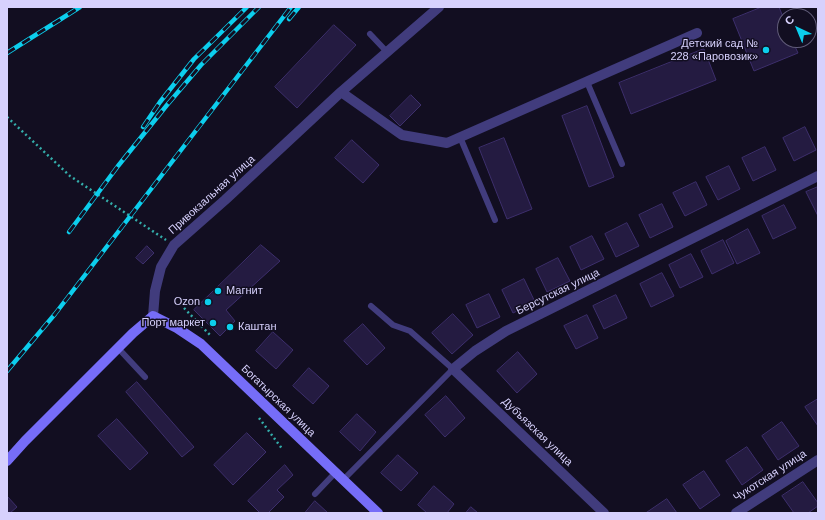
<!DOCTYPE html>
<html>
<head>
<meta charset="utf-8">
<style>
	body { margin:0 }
	#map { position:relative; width:825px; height:520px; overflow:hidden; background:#120e21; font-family:Arial,sans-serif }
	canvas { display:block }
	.frame { position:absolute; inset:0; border:8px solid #d7d1fd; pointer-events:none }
	.north { position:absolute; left:777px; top:8px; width:40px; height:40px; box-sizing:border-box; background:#120e21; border:1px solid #615c79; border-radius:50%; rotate:316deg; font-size:11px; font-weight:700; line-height:16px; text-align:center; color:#d7d1fd }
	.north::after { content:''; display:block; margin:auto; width:14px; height:18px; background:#0cceed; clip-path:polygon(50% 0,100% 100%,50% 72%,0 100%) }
</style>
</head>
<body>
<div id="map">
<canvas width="825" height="520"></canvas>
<div class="frame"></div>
<div class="north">С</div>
</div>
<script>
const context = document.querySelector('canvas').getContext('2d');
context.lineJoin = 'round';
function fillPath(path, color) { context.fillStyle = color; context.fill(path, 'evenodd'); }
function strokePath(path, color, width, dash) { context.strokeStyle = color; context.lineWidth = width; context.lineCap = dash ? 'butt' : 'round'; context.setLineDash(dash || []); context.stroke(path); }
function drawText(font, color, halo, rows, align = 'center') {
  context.font = font + ' Arial,sans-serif'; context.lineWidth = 3; context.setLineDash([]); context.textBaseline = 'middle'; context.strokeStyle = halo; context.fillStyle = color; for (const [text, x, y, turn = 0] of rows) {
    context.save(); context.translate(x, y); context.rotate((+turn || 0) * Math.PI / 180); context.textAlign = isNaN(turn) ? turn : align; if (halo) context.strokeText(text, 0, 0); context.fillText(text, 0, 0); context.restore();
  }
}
const building = new Path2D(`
	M762,7H779L785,22V40H792L798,53L754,71L733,19Z
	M334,25L356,45L297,108L275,87Z
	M704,49L716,80L631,114L619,83Z
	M411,95L421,105L400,126L390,116Z
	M587,106L614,177L589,187L562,116Z
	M805,127L816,150L794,161L783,138Z
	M504,138L532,209L507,219L479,148Z
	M352,140L379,165L363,183L335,158Z
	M765,147L776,170L753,181L742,158Z
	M729,166L740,189L718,200L706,177Z
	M696,182L707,205L685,216L673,193Z
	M818,187V216L806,192Z
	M662,204L673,227L650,238L639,215Z
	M784,205L796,228L773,239L762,216Z
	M627,223L639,246L616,257L605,234Z
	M748,229L760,253L737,264L726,241Z
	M592,236L604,259L581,270L570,247Z
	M723,240L734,263L712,274L701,251Z
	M261,245L280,261L226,310L235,321L220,336L194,310Z
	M147,246L154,253L143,264L136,258Z
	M691,254L703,277L680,288L669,265Z
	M558,258L570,281L547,292L536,269Z
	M662,273L674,296L651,307L640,284Z
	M524,279L535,302L513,313L502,290Z
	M489,294L500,317L477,328L466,305Z
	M616,295L627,318L604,329L593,306Z
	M453,314L473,335L452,354L432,333Z
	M587,315L598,338L576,349L564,326Z
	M363,324L385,348L367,365L344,341Z
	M273,332L293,350L276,369L256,351Z
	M518,352L537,374L517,393L497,371Z
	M309,368L329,386L313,404L293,386Z
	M137,382L194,447L182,457L126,392Z
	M446,396L465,418L445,437L425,415Z
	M818,399V426L805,407Z
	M357,414L376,432L360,451L340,432Z
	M117,419L148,453L130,470L98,436Z
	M782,422L799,446L778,460L762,436Z
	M247,433L266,452L233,485L214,465Z
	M747,447L763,470L742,485L726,461Z
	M398,455L418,473L401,491L381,473Z
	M285,465L293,475L277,490L284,497L268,513H260L248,501Z
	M704,471L720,495L700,509L683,485Z
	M803,482L818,503V506L808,513H794L782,496Z
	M434,486L454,504L447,513H427L418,505Z
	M7,496L17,507L10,513H7Z
	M667,499L677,513H646Z
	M315,501L328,513H305Z
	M471,507L478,513H466Z`);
fillPath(building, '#241b41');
strokePath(building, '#3d2f6c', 1);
strokePath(new Path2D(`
	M7,117L70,176L166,240
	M184,308L210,335
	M259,418L283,450`), '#34adaa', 2.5, [2, 3]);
strokePath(new Path2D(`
	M370,34L387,52
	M587,82L622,164
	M460,137L495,220
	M118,348L145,377
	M343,480L453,369L410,331L393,325L371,306
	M315,494L335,473`), '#413c7d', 6);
strokePath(new Path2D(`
	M341,92L402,135L447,143L697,33
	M153,316L155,291L161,267L174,245L225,200L341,92L439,7
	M604,513L453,369L475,351L506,331L818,176
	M736,513L818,460`), '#413c7d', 10);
strokePath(new Path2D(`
	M7,461L25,441L133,333L153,316L177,328L201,344L378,513`), '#766df8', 10);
const rail = new Path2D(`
	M289,19L299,7
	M7,53L80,7
	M143,127L160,102L194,59L247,7
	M69,232L118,166L167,105L201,65L259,7
	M7,371L55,314L291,7`);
strokePath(rail, '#0cceed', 4.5);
strokePath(rail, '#120e21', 3, [9]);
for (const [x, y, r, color] of [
	[766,50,4,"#0cceed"],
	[218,291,4,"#0cceed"],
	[208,302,4,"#0cceed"],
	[213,323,4,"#0cceed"],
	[230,327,4,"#0cceed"]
]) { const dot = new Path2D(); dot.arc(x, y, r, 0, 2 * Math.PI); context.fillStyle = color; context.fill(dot); strokePath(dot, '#120e21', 1.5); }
drawText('11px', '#d7d1fd', '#120e21', [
	["Детский сад №",758,44],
	["228 «Паровозик»",758,57],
	["Магнит",226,291,"left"],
	["Ozon",200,302],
	["Порт маркет",205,323],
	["Каштан",238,327,"left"]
], 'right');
drawText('11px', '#d7d1fd', '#120e21', [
	["Привокзальная улица",212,195,-42],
	["Берсутская улица",558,292,-26],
	["Богатырская улица",278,401,44],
	["Дубъязская улица",537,432,44],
	["Чукотская улица",770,476,-33]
]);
</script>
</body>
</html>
